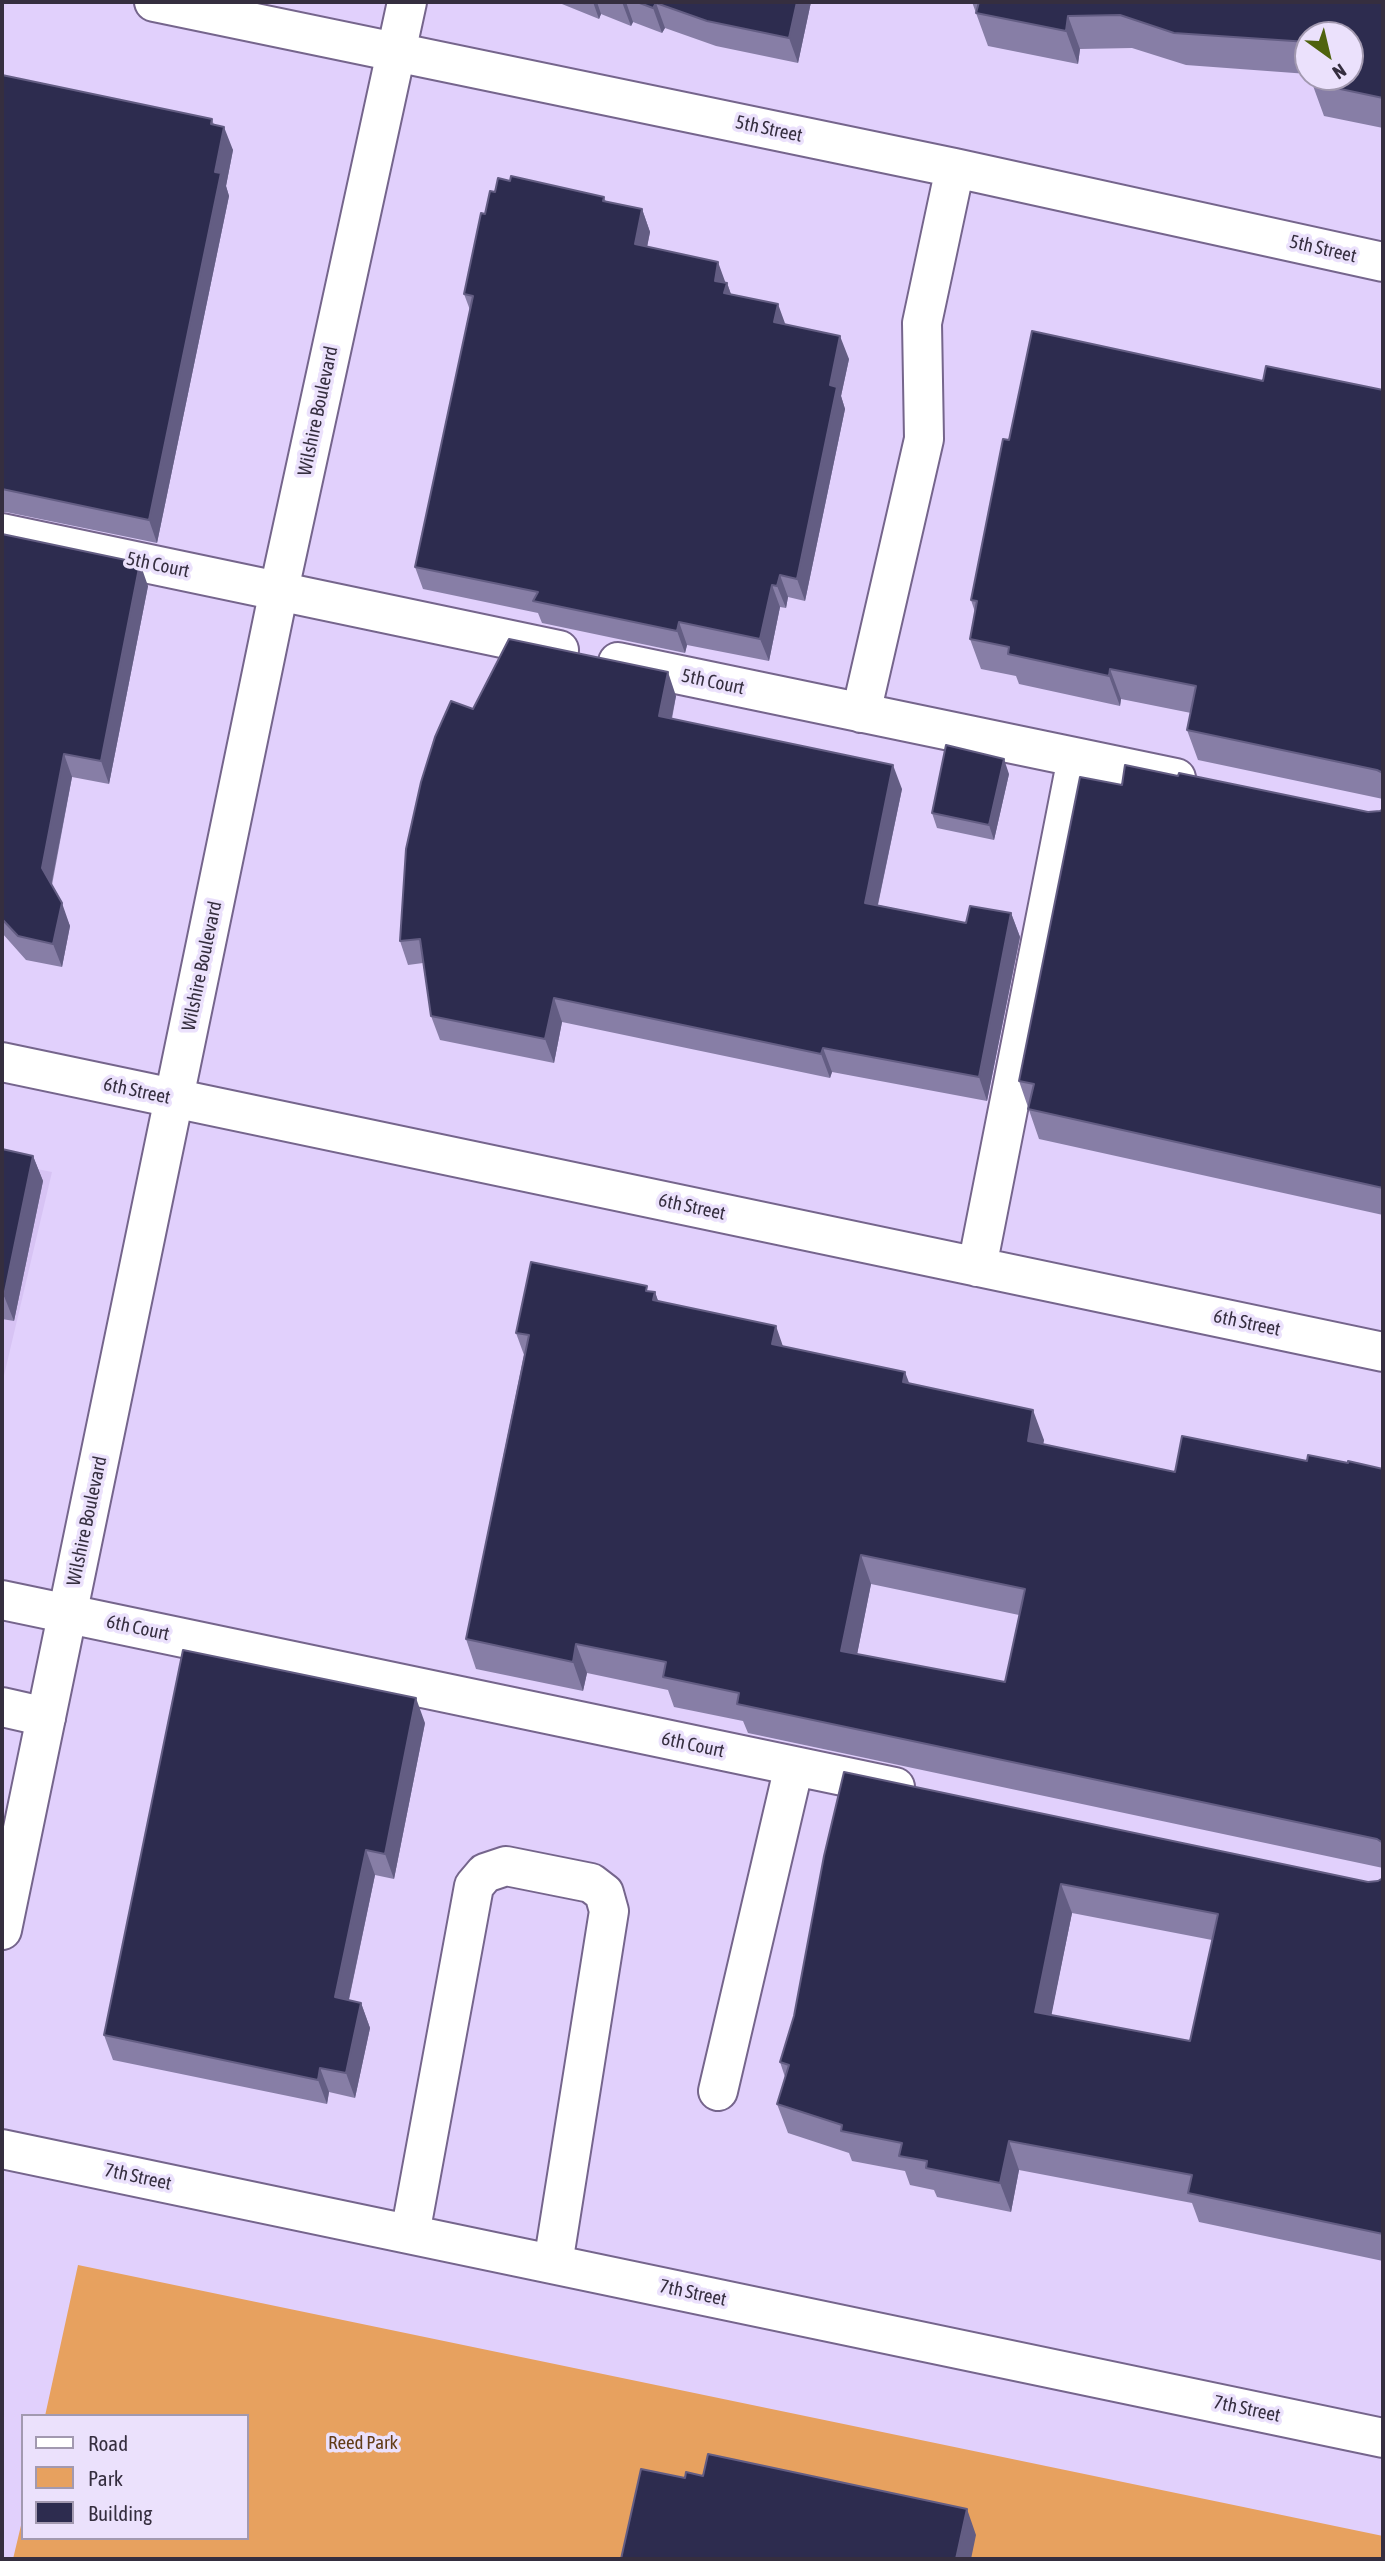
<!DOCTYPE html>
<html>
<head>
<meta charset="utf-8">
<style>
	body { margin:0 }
	#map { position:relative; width:1385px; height:2561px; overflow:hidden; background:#e1d0fc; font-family:"Asap Condensed",sans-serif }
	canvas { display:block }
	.frame { position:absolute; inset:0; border:4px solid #352e3f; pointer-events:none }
	.legend { position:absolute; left:21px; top:2414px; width:228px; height:126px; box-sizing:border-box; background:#ebe1fc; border:2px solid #a299b0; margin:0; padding:9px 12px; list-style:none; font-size:21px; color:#352e3f }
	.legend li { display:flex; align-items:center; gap:14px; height:35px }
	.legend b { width:35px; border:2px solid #a299b0 }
	.north { position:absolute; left:1294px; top:21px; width:70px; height:70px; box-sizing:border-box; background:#ebe1fc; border:2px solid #a299b0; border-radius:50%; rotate:146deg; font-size:19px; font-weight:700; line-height:28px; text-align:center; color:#352e3f }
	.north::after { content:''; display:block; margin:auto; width:24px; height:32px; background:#4f630e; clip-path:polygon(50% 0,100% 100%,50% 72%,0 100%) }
</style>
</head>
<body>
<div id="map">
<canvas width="1385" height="2561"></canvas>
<div class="frame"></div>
<ul class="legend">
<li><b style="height:9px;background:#fff"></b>Road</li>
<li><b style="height:19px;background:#e7a15f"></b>Park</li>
<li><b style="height:19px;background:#2d2c4f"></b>Building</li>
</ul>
<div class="north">N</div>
</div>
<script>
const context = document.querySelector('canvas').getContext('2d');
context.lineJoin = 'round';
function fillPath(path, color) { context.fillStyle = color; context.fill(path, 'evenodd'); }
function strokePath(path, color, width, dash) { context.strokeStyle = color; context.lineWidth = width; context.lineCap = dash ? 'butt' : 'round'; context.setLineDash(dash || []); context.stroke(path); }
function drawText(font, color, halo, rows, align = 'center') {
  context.font = font + ' "Asap Condensed",sans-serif'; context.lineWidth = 7; context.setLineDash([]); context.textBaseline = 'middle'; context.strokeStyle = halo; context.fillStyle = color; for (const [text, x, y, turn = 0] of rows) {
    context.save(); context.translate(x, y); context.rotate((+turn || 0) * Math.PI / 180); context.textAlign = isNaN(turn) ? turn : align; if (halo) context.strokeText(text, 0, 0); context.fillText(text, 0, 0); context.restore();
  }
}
fillPath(new Path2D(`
	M2,1162L52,1172L2,1384Z`), '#d7c3f4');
fillPath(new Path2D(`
	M78,2265L1383,2536V2559H13L23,2517V2538H247V2416H45Z`), '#e7a15f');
const minor = new Path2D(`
	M154,2L955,168L1383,262
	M2,533L559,650
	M618,662L1176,778
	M861,713L924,439L922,323L955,168
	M2,1062L1383,1352
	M977,1267L1077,758
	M2,1600L895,1787
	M2,1707L46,1717
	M718,2091L794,1766
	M2,2149L1383,2438
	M410,2234L474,1886L485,1873L506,1866L591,1883L604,1893L609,1911L553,2264`);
const major = new Path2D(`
	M2,1930L279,590L407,2`);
strokePath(minor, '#75658c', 42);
strokePath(major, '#75658c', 42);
strokePath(minor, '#fff', 38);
strokePath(major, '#fff', 38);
fillPath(new Path2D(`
	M557,2H811L798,63L716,46L665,28L662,33L633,22L631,26L601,14L599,19Z
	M972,2H1383V128L1324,116L1312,83L1350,35H1308V74L1186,65L1132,48L1080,49L1078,64L988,46Z
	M2,75L212,119L214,125L233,150L226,186L229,196L157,543L6,512H2Z
	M495,192L604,197L606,202L642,209L650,232L647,247L727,283L731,294L849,359L841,396L845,409L805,601L788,597L786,608L780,607L769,661L687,645L685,653L542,623L538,613L423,589L415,567L470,310L464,294L485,214Z
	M1263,381L1383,390V799L1198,760L1187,730L1191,713L1121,699L1120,706L1019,684L1016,676L981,669L970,639L975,612L971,600L1009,440Z
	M2,534L148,586L109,784L72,777L52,885L70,926L62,967L26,960L2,933Z
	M676,696L672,719L902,789L878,905L966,923L1011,913L1020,937L987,1101L832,1072L830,1078L562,1022L554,1063L440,1040L431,1016L423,963L408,965L400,941L473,709Z
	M1009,774L994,840L937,828L932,813Z
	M1122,785L1368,812L1380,811L1383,809V1215L1039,1139L1019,1081Z
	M2,1149L33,1156L43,1181L14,1321L2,1319Z
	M648,1291L655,1292L658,1301L783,1347L909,1383L1044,1440L1043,1444L1175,1472L1307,1461L1348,1463L1383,1469V1868L748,1733L743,1721L674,1707L668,1690L587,1673L583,1691L476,1669L466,1639L524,1355L516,1333ZM871,1584L1019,1615L1005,1682L857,1654Z
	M425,1723L394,1879L375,1875L349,2000L361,2003L370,2028L355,2098L329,2092L327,2104L113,2060L104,2035Z
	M824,1856L1368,1882L1378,1881L1383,1878V2261L1199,2222L1192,2203L1019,2170L1011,2212L937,2197L934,2190L910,2185L905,2171L852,2161L849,2153L788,2133L777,2104L785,2077L780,2062L794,2016ZM1072,1913L1212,1940L1190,2041L1051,2015Z`), '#877ea6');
fillPath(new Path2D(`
	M593,2H597L601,14L599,19Z
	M622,2H626L633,22L631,26Z
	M797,2H811L798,63L789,38Z
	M656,3L665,28L662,33L653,8Z
	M1068,16L1080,49L1078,64L1066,31Z
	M224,127L233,150L226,186L229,196L157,543L149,520Z
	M642,209L650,232L643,267L635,244Z
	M718,262L726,284L727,283L735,306L715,281Z
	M778,304L786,326L774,322Z
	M840,336L849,359L841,396L845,409L805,601L797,579L830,385Z
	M140,563L148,586L109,784L101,761Z
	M780,575L788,597L786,608L777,586Z
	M772,585L780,607L769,661L760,639Z
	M679,622L687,645L685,653L677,631Z
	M1110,669L1121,699L1120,706L1109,676Z
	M668,672L676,696L667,740L659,716Z
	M64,754L72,777L50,891L42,868Z
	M1004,759L1009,774L994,840L989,825Z
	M893,765L902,789L873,927L865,903Z
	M62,903L70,926L62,967L53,944Z
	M1011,913L1020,937L987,1101L979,1077Z
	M554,998L562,1022L554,1063L545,1039Z
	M823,1048L832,1072L830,1078L821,1054Z
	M33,1156L43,1181L14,1321L4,1296Z
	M655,1292L665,1321L653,1300Z
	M776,1326L786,1355L772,1344Z
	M905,1372L916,1401L903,1382Z
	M1033,1410L1044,1440L1038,1470L1028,1441Z
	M861,1555L871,1584L852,1680L841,1651Z
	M576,1644L587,1673L583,1691L573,1662Z
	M416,1698L425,1723L394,1879L385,1854Z
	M366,1850L375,1875L344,2022L335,1997Z
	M1061,1884L1072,1913L1046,2042L1035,2012Z
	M361,2003L370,2028L355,2098L346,2073Z
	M320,2068L329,2092L327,2104L318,2080Z
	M1009,2141L1019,2170L1011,2212L1000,2183Z
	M967,2509L976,2535L971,2559H956Z`), '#635d83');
const building = new Path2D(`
	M637,2H797L789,38L707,21L656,3L653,8Z
	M979,2H1383V98L1312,83L1313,77H1350V35H1308V42L1174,33L1120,15L1068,16L1066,31L976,13Z
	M2,75L212,119L211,124L224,127L215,172L221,173L149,520L2,489Z
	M511,176L604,197L603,201L642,209L635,244L718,262L715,281L727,283L724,293L778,304L774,322L840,336L830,385L837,387L797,579L780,575L777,586L772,585L760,639L679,622L677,631L533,601L538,592L415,567L473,296L464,294L481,213L485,214L490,191L495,192L498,178L510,181Z
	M1032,331L1263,381L1266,366L1383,390V773L1377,770L1187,730L1196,686L1110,669L1109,676L1008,654L1009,647L970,639L977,601L971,600L1003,439L1009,440Z
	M2,534L140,563L101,761L64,754L42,868L62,903L53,944L18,936L2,919Z
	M509,639L668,672L659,716L893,765L865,903L966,923L970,906L1011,913L979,1077L823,1048L821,1054L554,998L545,1039L431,1016L420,939L400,941L406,849L421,782L435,737L451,701L473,709Z
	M946,745L1004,759L989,825L932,813Z
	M1125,765L1178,776L1179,773L1368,812L1380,811L1383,809V1188L1028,1109L1034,1084L1019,1081L1080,777L1122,785Z
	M2,1149L33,1156L4,1296L2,1295Z
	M531,1262L647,1286L646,1291L655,1292L653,1300L776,1326L772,1344L905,1372L903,1382L1033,1410L1028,1441L1175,1472L1182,1436L1307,1461L1308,1455L1348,1463V1461L1383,1469V1843L1377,1839L737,1704L739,1693L663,1677L666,1662L576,1644L573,1662L466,1639L529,1335L516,1333ZM861,1555L1025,1589L1005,1682L841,1651Z
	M183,1650L416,1698L385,1854L366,1850L335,1997L361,2003L346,2073L320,2068L318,2080L104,2035Z
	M844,1772L1368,1882L1378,1881L1383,1878V2234L1188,2193L1192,2175L1009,2141L1000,2183L926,2168L927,2161L899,2156L902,2143L841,2131L842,2125L777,2104L789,2065L780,2062L794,2016L824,1856ZM1061,1884L1218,1914L1190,2041L1035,2012Z
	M708,2454L967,2509L956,2559H621L641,2469L685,2478L686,2472L703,2476Z`);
fillPath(building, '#2d2c4f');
strokePath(building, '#635d83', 2);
drawText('19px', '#352e3f', '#ebe1fc', [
	["5th Street",769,129,12],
	["5th Street",1323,249,13],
	["Wilshire Boulevard",318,411,-78],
	["5th Court",158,565,12],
	["5th Court",713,682,12],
	["Wilshire Boulevard",202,966,-78],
	["6th Street",137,1091,12],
	["6th Street",692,1207,12],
	["6th Street",1247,1323,12],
	["Wilshire Boulevard",87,1521,-78],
	["6th Court",138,1628,12],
	["6th Court",693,1745,12],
	["7th Street",138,2177,12],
	["7th Street",693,2293,12],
	["7th Street",1247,2409,12]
]);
drawText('19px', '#623d18', '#ebe1fc', [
	["Reed Park",363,2443]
]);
</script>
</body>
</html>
